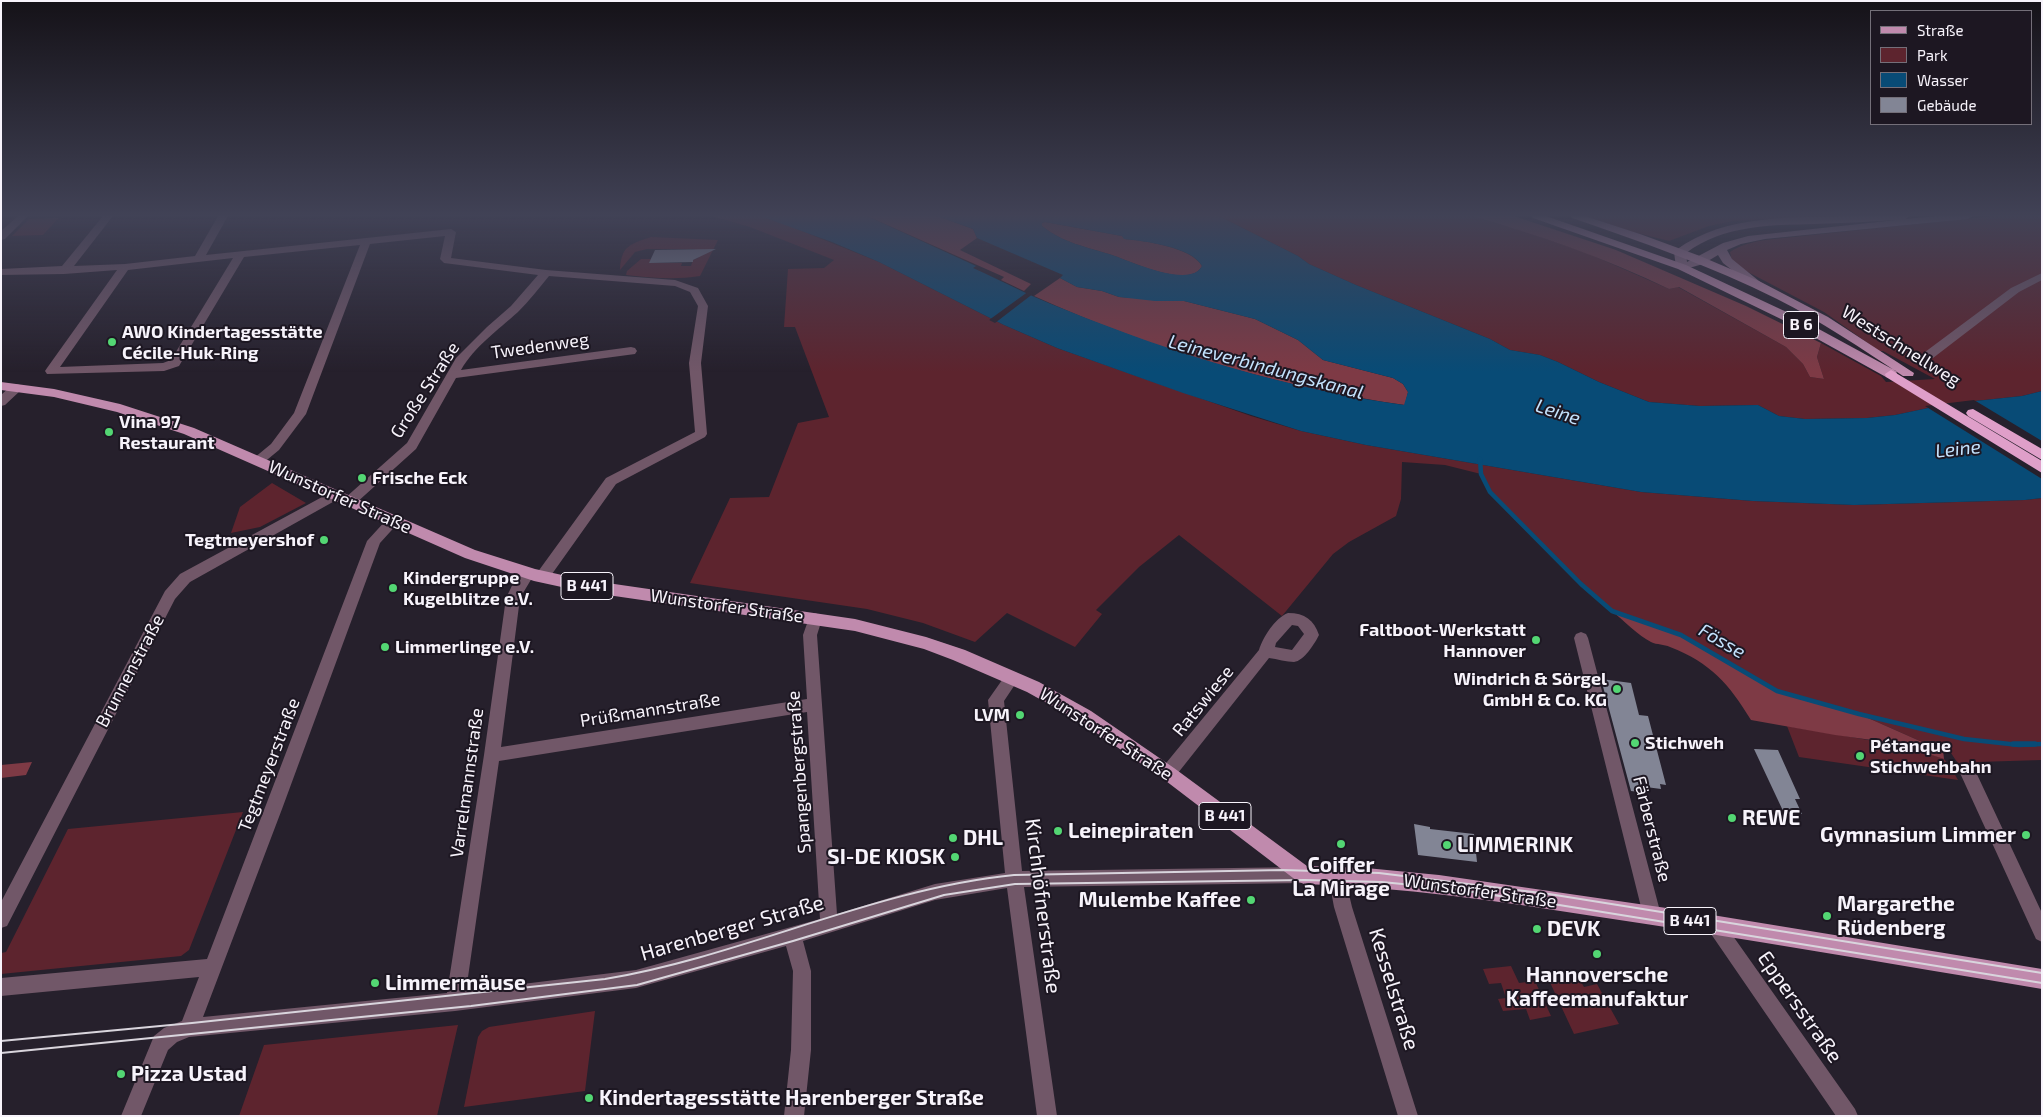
<!DOCTYPE html>
<html>
<head>
<meta charset="utf-8">
<style>
	body { margin:0 }
	#map { position:relative; width:2043px; height:1117px; overflow:hidden; background:#26202c; font-family:"Exo 2",sans-serif }
	canvas { display:block }
	.frame { position:absolute; inset:0; border:2px solid #f7f3fb; pointer-events:none }
	.legend { position:absolute; left:1870px; top:10px; width:162px; height:115px; box-sizing:border-box; background:#1d1722; border:1px solid #746f79; margin:0; padding:6px 9px; list-style:none; font-size:15px; color:#f7f3fb }
	.legend li { display:flex; align-items:center; gap:10px; height:25px }
	.legend b { width:25px; border:1px solid #746f79 }
</style>
</head>
<body>
<div id="map">
<canvas width="2043" height="1117"></canvas>
<div class="frame"></div>
<ul class="legend">
<li><b style="height:6px;background:#c08aad"></b>Straße</li>
<li><b style="height:14px;background:#5d242e"></b>Park</li>
<li><b style="height:14px;background:#084b76"></b>Wasser</li>
<li><b style="height:14px;background:#828595"></b>Gebäude</li>
</ul>
</div>
<script>
const context = document.querySelector('canvas').getContext('2d');
context.lineJoin = 'round';
function fillPath(path, color) { context.fillStyle = color; context.fill(path, 'evenodd'); }
function strokePath(path, color, width, dash) { context.strokeStyle = color; context.lineWidth = width; context.lineCap = dash ? 'butt' : 'round'; context.setLineDash(dash || []); context.stroke(path); }
function drawText(font, color, halo, rows, align = 'center') {
  context.font = font + ' "Exo 2",sans-serif'; context.lineWidth = 4; context.setLineDash([]); context.textBaseline = 'middle'; context.strokeStyle = halo; context.fillStyle = color; for (const [text, x, y, turn = 0] of rows) {
    context.save(); context.translate(x, y); context.rotate((+turn || 0) * Math.PI / 180); context.textAlign = isNaN(turn) ? turn : align; if (halo) context.strokeText(text, 0, 0); context.fillText(text, 0, 0); context.restore();
  }
}
fillPath(new Path2D(`
	M711,216H760L792,227L879,262L1004,325L1057,348L1251,416L1301,431L1366,445L1641,492L1753,501L1854,505L2025,500L2042,498V760L1977,762L1980,770C1961,771 1959,765 1949,750L1929,745L1859,714L1777,691L1747,675L1725,659L1681,635L1612,611L1581,584L1514,519L1490,492L1481,474L1445,465L1402,462L1401,499L1396,516L1349,542L1333,554L1282,616L1179,535L1139,567L1096,610L1102,614L1075,647L1007,613L975,642L923,623L867,609L690,583L730,498L769,497L798,423L829,417L795,327H784L788,269L824,268L834,260L750,227Z
	M1219,216H1471L1524,231L1587,253L1669,289L1678,287L1786,347L1803,364L1810,377L1824,379L1817,357L1821,343L1881,376L1886,382L1935,379L1883,351H1879L1824,312L1746,271L1732,261L1730,252C1743,243 1758,241 1773,239L1994,216H2042V391L2022,396L1947,404L1895,415L1867,418L1805,419L1779,416L1758,405L1700,406L1649,402L1599,382L1558,362L1540,355L1510,350L1490,339L1356,285L1309,264L1298,256Z
	M1585,216H1836L1734,221L1709,226L1669,241L1633,232Z
	M59,218L43,235L12,236L29,219Z
	M651,237L718,240L700,276C675,280 651,278 626,275L627,271L641,259H651L650,263H682L681,266H691L693,260L698,258L700,254L694,249H647L635,252L620,270C621,246 630,244 651,237Z
	M272,483L306,503L260,527L231,533L240,507Z
	M1787,726L1909,747L1944,759L1950,766L1958,780L1799,757Z
	M243,812L189,950L181,956L1,974V953L6,952L68,829Z
	M1511,966L1519,983L1535,981L1551,1016L1530,1020L1526,1009L1503,1011L1498,999L1506,998L1501,983L1489,984L1483,969Z
	M1575,972L1584,987L1597,984L1619,1024L1574,1034L1547,976Z
	M595,1011L585,1091L464,1107L478,1037L482,1031L489,1027Z
	M458,1025L437,1116H239L264,1045Z`), '#5d242e');
fillPath(new Path2D(`
	M867,216H937L973,229L977,238L960,250L1031,284L1024,291L1001,280L1004,277Z
	M1471,216H1514L1616,250L1746,306L1821,343L1817,357L1824,379L1810,377L1803,364L1786,347L1679,287L1669,289C1605,258 1539,235 1471,216Z
	M1045,222L1122,236L1125,239C1145,241 1191,247 1202,266C1190,290 1130,261 1112,255C1087,247 1063,243 1042,226V223Z
	M1060,278L1077,287L1102,291L1119,297L1184,301L1255,319L1298,340L1323,360L1393,378L1403,384L1408,392L1405,405C1277,387 1151,349 1034,296Z
	M1612,611L1681,635L1725,659L1747,675L1777,691L1859,714L1929,745L1943,749L1944,759L1894,743L1835,735L1751,720C1729,684 1711,663 1670,647C1664,644 1657,645 1651,642C1639,636 1623,620 1612,611Z
	M32,762L26,775L1,778V765Z`), '#7e3a45');
fillPath(new Path2D(`
	M760,216H867L976,266L973,268C1004,282 1034,298 1066,310C1175,354 1288,389 1404,405L1408,392L1403,384L1393,378L1323,360L1298,340L1255,319L1184,301H1155L1119,297L1102,291L1077,287L1060,278L1063,275L977,238L973,229L937,216H1219L1298,256L1309,264L1356,285L1490,339L1510,350L1540,355L1558,362L1599,382L1649,402L1700,406L1758,405L1779,416L1805,419L1867,418L1895,415L1947,404L2022,396L2042,391V498L2025,500L1854,505L1753,501L1641,492L1366,445L1301,431L1183,393L1057,348L1004,325L879,262L832,242ZM1045,222L1122,236L1124,239C1145,241 1192,247 1202,266C1190,289 1130,261 1112,255C1087,247 1063,243 1042,226V223Z`), '#084b76');
fillPath(new Path2D(`
	M1029,291L1034,293L995,323L989,320Z
	M1974,400L2042,441V479L1925,406Z`), '#26202c');
strokePath(new Path2D(`
	M1480,459L1481,474L1490,492L1581,584L1612,611L1681,635L1777,691L1859,714L1964,739L2019,745L2042,744`), '#084b76', 4.5);
strokePath(new Path2D(`
	M2013,744H2035`), '#084b76', 5.5);
fillPath(new Path2D(`
	M716,249L693,260V262L649,263L655,250Z
	M1601,679L1631,683L1639,715L1648,716L1666,785L1660,784L1661,789L1646,787L1647,793L1631,791Z
	M1754,749L1778,750L1800,799H1795L1802,814L1784,813Z
	M1414,824L1430,827V829L1474,834L1477,862L1418,855Z`), '#828595');
fillPath(new Path2D(`
	M18,216H28L5,239L1,240V231Z
	M103,216H113L74,266L125,264L195,256L218,216H228L206,255L451,229L456,232L451,258L546,270L675,280L698,288L708,306L701,363L707,434L705,437L616,484L547,581L542,582L537,581L535,577L537,573L606,478L695,432L689,363L698,306L690,292L675,286L549,276C539,288 529,301 518,312C498,330 474,347 461,370L631,347L635,348L637,351L635,354L456,378L416,449L355,504H345L343,501L345,498L407,443L456,358L487,327L511,306L538,275L444,263L440,259L445,236L370,244L306,414L279,450L262,464H254L252,461L254,458L271,444L294,413L360,245L244,257L179,366L164,371L47,374L45,371L47,368L117,270L64,274L1,275V269L62,266ZM233,258L171,360L163,363L60,367L128,270Z
	M2042,273V280L2019,292L1933,358H1925L1923,355L1925,352L2011,288Z
	M16,384L20,385L22,388L20,391L5,405L1,406V395L12,385Z
	M335,490L340,492L342,495L340,498L190,582L175,599L7,926L1,928V902L165,591L180,574Z
	M393,516L398,518L400,521L380,543L282,809L203,1017L447,993L484,755L506,598C512,588 518,565 533,569L535,573L520,598L501,747L807,699L803,635L810,615L815,613L820,615L822,619L817,635L837,914L935,884L1005,873L988,700L1007,673L1012,671L1017,673L1020,677L1004,701L1022,871L1304,867L1310,869L1313,875L1310,881L1304,883L1024,887L1057,1116H1037L1007,888L935,900L803,941L811,971V1050L804,1116H784L791,1050L793,971L786,946L636,988L455,1011L189,1037L177,1042L168,1050L141,1116H121L154,1036L164,1028L182,1021L199,977L1,996V978L207,959L367,541L388,518ZM807,712L820,919L636,970L466,991L499,761Z
	M1288,613C1305,613 1314,620 1319,635C1315,643 1304,661 1294,662C1287,662 1277,659 1269,658L1174,778L1168,780L1162,778L1160,773L1162,768L1259,650C1263,637 1275,618 1288,613ZM1292,625L1298,626L1304,634L1292,650L1275,647L1276,643Z
	M1581,632L1586,634L1588,638L1661,915L1658,921L1652,923L1646,921L1643,915L1574,638L1576,634Z
	M1968,766L1974,768L2042,913V942L2036,939L1960,773L1962,768Z
	M1337,867L1343,869L1352,907L1418,1116H1398L1334,907L1328,875L1331,869Z
	M1715,916L1721,919L1855,1109L1858,1116H1836L1709,931L1706,925L1709,919Z`), '#715768');
fillPath(new Path2D(`
	M1853,216H1909L1906,219L1939,216H1973L1968,219L1765,239L1741,244L1727,250L1732,259L1759,281L1761,283L1759,285H1751L1723,263L1718,255L1703,264L1682,270L1676,267L1674,252L1676,250C1727,213 1793,218 1853,216ZM1896,220L1748,236L1723,243L1687,262L1686,253C1724,225 1769,225 1815,224C1842,223 1869,222 1896,220Z`), '#9e748f');
fillPath(new Path2D(`
	M1532,216H1546L1686,265L1793,315L1896,371L1897,374L1891,378L1886,377L1785,321L1678,269L1533,218Z
	M1571,216H1585L1640,234L1700,256L1759,281L1828,317L1914,373L1913,376H1903C1862,349 1821,321 1777,299C1711,266 1642,242 1572,218Z
	M1,382L54,389L120,404L194,428L475,550L535,569L580,579L855,619L926,637L965,650L1039,682L1091,711L1174,768L1307,866L1366,868L1439,875L1694,912L2042,969V989C1892,964 1743,938 1593,916C1497,901 1402,887 1304,884L1297,881L1162,778L1079,721L1027,692L953,660L924,649L855,631L580,591L534,581L465,558L184,434L117,412L54,397L1,390Z`), '#c08aad');
fillPath(new Path2D(`
	M1891,370L2042,461V473L1886,377L1885,374Z
	M1973,409L2042,449V460L1968,416L1966,413L1968,410Z`), '#df9fc9');
strokePath(new Path2D(`
	M1,1041L192,1023L605,979C744,956 873,889 1014,875L1283,870L1379,873L1549,894L2042,973
	M1,1053L471,1006L637,985L793,941L944,895L1015,884L1305,880L1382,882L1453,889L1553,904L2042,983`), '#d9d5dd', 2);
const sky = context.createLinearGradient(0, 0, 0, 372);
sky.addColorStop(0, '#151218');
sky.addColorStop(0.58, '#414256');
sky.addColorStop(1, '#41425600');
context.fillStyle = sky;
context.fillRect(0, 0, 2043, 372);
for (const [x, y, r, color] of [
	[112,342,5,"#53d673"],
	[109,432,5,"#53d673"],
	[362,478,5,"#53d673"],
	[324,540,5,"#53d673"],
	[393,588,5,"#53d673"],
	[1536,640,5,"#53d673"],
	[385,647,5,"#53d673"],
	[1617,689,5,"#53d673"],
	[1020,715,5,"#53d673"],
	[1635,743,5,"#53d673"],
	[1860,756,5,"#53d673"],
	[1732,818,5,"#53d673"],
	[1058,831,5,"#53d673"],
	[2026,835,5,"#53d673"],
	[953,838,5,"#53d673"],
	[1341,844,5,"#53d673"],
	[1447,845,5,"#53d673"],
	[955,857,5,"#53d673"],
	[1251,900,5,"#53d673"],
	[1827,916,5,"#53d673"],
	[1537,929,5,"#53d673"],
	[1597,954,5,"#53d673"],
	[375,983,5,"#53d673"],
	[121,1074,5,"#53d673"],
	[589,1098,5,"#53d673"]
]) { const dot = new Path2D(); dot.arc(x, y, r, 0, 2 * Math.PI); context.fillStyle = color; context.fill(dot); strokePath(dot, '#1d1722', 2); }
for (const [x, y, w] of [
	[1801,325,35],
	[587,586,52],
	[1225,816,52],
	[1690,921,52]
]) { const box = new Path2D(); box.roundRect(x - w / 2, y - 13.5, w, 27, 4); context.fillStyle = '#1d1722'; context.fill(box); strokePath(box, '#f7f3fb', 1); }
drawText('bold 16px', '#f7f3fb', null, [
	["B 6",1801,325],
	["B 441",587,586],
	["B 441",1225,816],
	["B 441",1690,921]
]);
drawText('bold 18px', '#f7f3fb', '#1d1722', [
	["AWO Kindertagesstätte",122,332],
	["Cécile-Huk-Ring",122,353],
	["Vina 97",119,422],
	["Restaurant",119,443],
	["Frische Eck",372,478],
	["Tegtmeyershof",314,540,"right"],
	["Kindergruppe",403,578],
	["Kugelblitze e.V.",403,599],
	["Faltboot-Werkstatt",1526,630,"right"],
	["Hannover",1526,651,"right"],
	["Limmerlinge e.V.",395,647],
	["Windrich & Sörgel",1607,679,"right"],
	["GmbH & Co. KG",1607,700,"right"],
	["LVM",1010,715,"right"],
	["Stichweh",1645,743],
	["Pétanque",1870,746],
	["Stichwehbahn",1870,767]
], 'left');
drawText('18px', '#f7f3fb', '#1d1722', [
	["Twedenweg",540,346,-8],
	["Westschnellweg",1901,346,32],
	["Große Straße",425,390,-57],
	["Wunstorfer Straße",340,497,24],
	["Wunstorfer Straße",727,606,8],
	["Brunnenstraße",130,671,-62],
	["Ratswiese",1203,701,-51],
	["Prüßmannstraße",650,710,-9],
	["Wunstorfer Straße",1106,734,33],
	["Tegtmeyerstraße",269,765,-69],
	["Spangenbergstraße",799,772,-94],
	["Varrelmannstraße",467,783,-82],
	["Färberstraße",1652,829,76],
	["Wunstorfer Straße",1480,891,8]
]);
drawText('italic 19px', '#c4e3fe', '#1d1722', [
	["Leineverbindungskanal",1266,367,15],
	["Leine",1558,412,18],
	["Leine",1958,449,-6],
	["Fösse",1722,641,30]
]);
drawText('bold 21px', '#f7f3fb', '#1d1722', [
	["REWE",1742,818],
	["Leinepiraten",1068,831],
	["Gymnasium Limmer",2016,835,"right"],
	["DHL",963,838],
	["LIMMERINK",1457,845],
	["SI-DE KIOSK",945,857,"right"],
	["Coiffer",1341,865,"center"],
	["La Mirage",1341,889,"center"],
	["Mulembe Kaffee",1241,900,"right"],
	["Margarethe",1837,904],
	["Rüdenberg",1837,928],
	["DEVK",1547,929],
	["Hannoversche",1597,975,"center"],
	["Kaffeemanufaktur",1597,999,"center"],
	["Limmermäuse",385,983],
	["Pizza Ustad",131,1074],
	["Kindertagesstätte Harenberger Straße",599,1098]
], 'left');
drawText('21px', '#f7f3fb', '#1d1722', [
	["Kirchhöfnerstraße",1043,906,83],
	["Harenberger Straße",732,928,-16],
	["Kesselstraße",1394,989,73],
	["Eppersstraße",1800,1007,55]
]);
</script>
</body>
</html>
